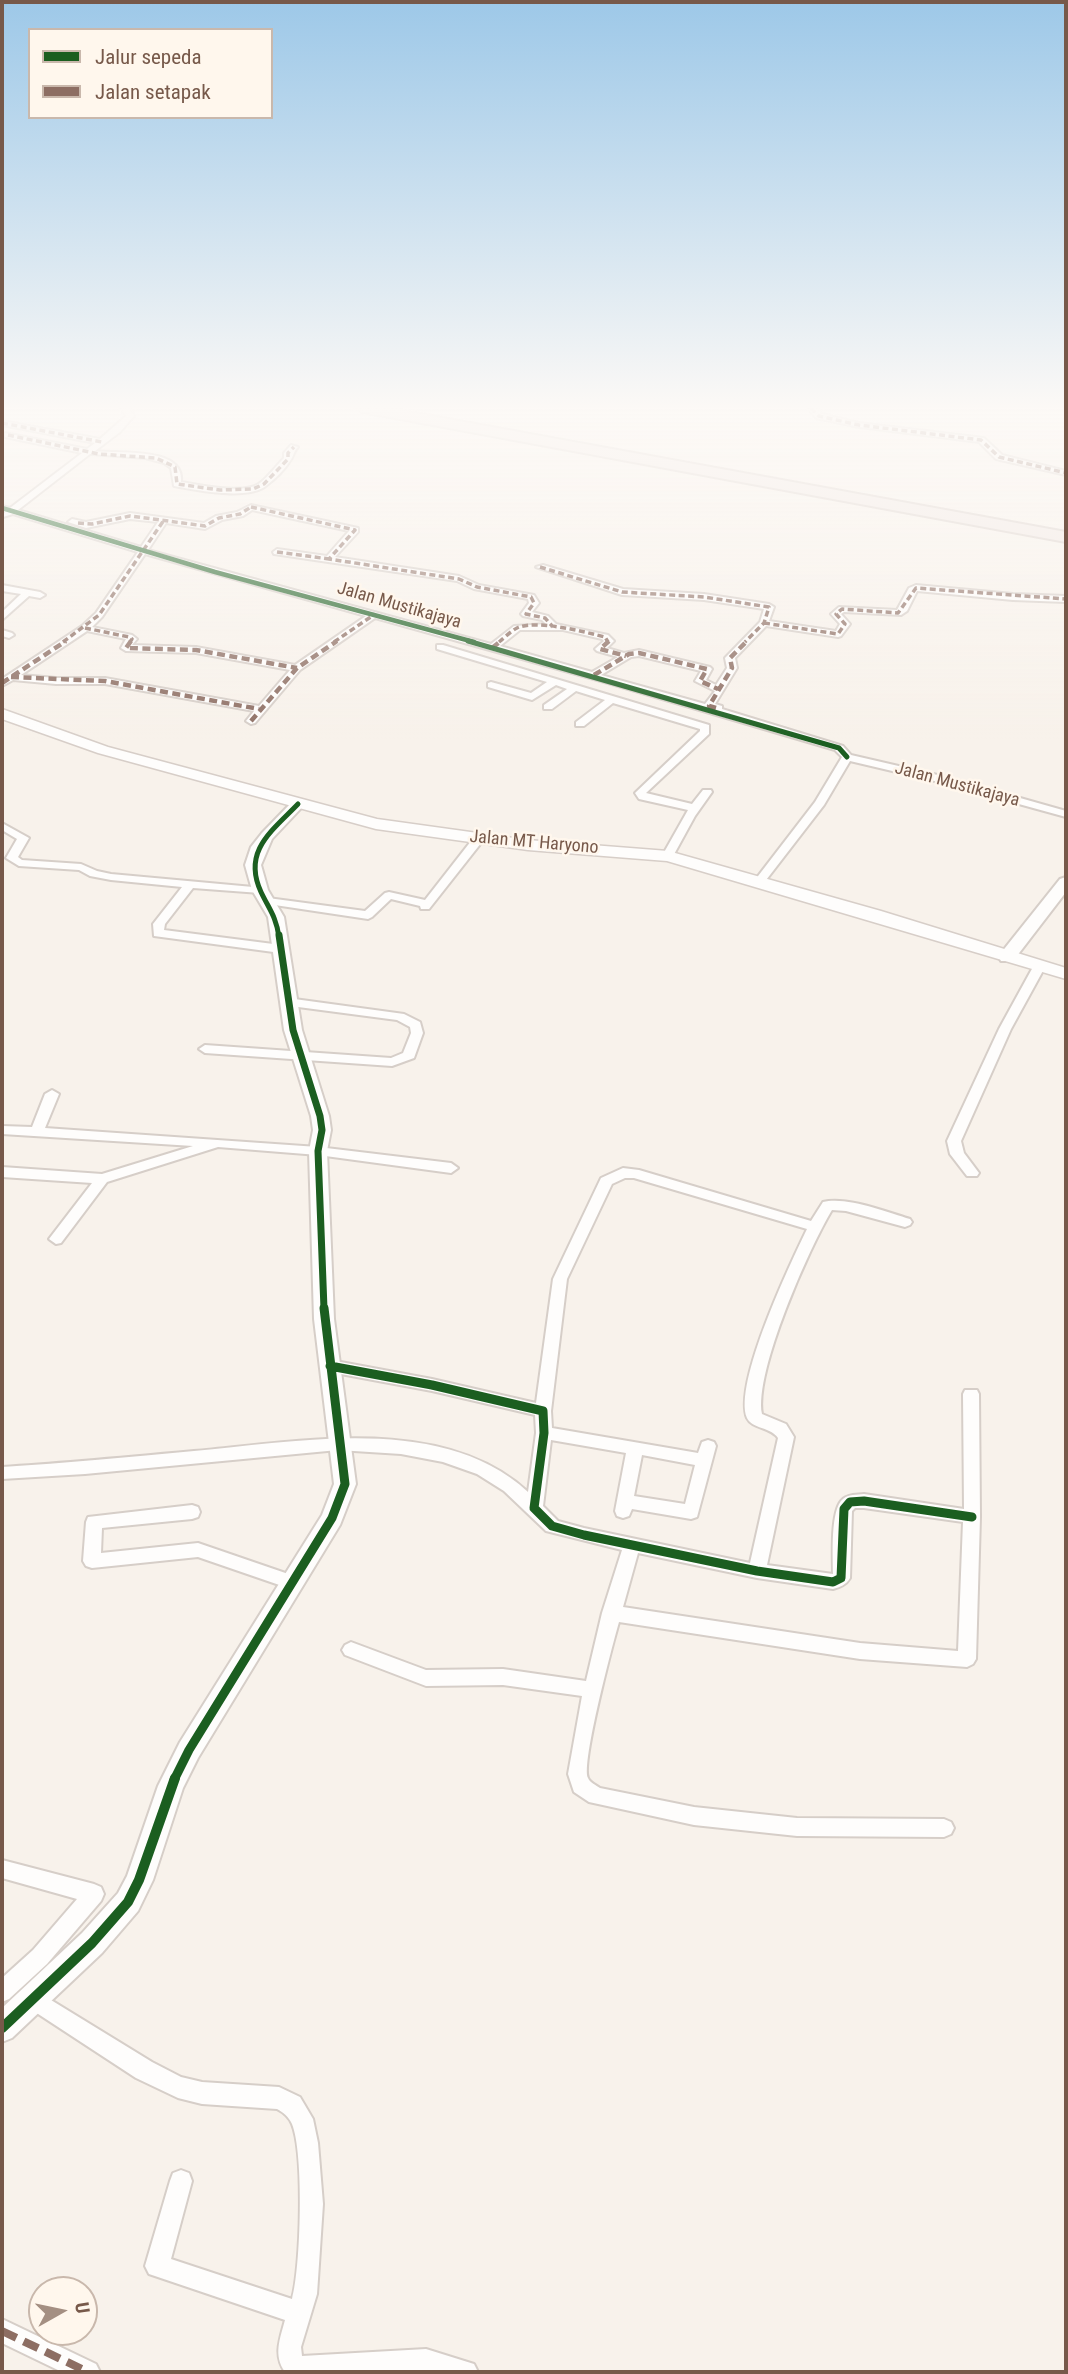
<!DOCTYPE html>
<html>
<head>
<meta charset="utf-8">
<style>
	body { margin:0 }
	#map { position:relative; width:1068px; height:2374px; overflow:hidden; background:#f8f2eb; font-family:"Roboto Condensed",sans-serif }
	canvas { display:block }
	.frame { position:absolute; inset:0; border:4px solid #77594a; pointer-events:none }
	.legend { position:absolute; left:28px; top:28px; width:245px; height:91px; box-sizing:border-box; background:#fff7ed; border:2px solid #c9b8ac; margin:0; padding:9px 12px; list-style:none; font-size:21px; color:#77594a }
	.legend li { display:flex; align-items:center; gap:14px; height:35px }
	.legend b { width:35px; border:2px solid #c9b8ac }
	.north { position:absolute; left:28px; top:2276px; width:70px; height:70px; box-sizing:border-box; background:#fff7ed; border:2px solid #c9b8ac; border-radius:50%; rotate:81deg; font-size:19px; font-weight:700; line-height:28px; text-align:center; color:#77594a }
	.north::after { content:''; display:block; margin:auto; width:24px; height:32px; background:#a48f82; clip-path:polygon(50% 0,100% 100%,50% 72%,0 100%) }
</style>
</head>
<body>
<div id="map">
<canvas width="1068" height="2374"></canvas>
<div class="frame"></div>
<ul class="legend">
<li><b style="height:9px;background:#1b5e20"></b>Jalur sepeda</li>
<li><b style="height:9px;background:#8d6e63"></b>Jalan setapak</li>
</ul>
<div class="north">U</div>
</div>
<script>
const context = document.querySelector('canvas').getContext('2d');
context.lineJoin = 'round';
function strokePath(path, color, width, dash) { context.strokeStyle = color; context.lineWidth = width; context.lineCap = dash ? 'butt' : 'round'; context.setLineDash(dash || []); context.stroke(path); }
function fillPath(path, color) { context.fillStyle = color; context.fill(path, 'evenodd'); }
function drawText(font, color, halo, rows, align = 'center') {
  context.font = font + ' "Roboto Condensed",sans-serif'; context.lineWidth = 5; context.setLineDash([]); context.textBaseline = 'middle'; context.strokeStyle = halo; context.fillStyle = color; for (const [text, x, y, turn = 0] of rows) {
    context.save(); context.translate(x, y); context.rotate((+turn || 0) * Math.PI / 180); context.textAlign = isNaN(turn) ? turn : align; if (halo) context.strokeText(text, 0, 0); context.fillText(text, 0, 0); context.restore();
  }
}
const minor = new Path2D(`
	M121,408H129L134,416L120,432L95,451C118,454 185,446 181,482C200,485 244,495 260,483C269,476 276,466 284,458V453L291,445L298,447C293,452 294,456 290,461C285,469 275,479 267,485C249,501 196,490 174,486L171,468L164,463L145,458L90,454L18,510L141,547L158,522L130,519L86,528L68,522L72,519L86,522L130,513L204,523L216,516L237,512L251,505L358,528V532L335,557L459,576L479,585L534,595L539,603L532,612L548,616L556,624L608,635L614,641L607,648L624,653L639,650L710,667L712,669L706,680L716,685L727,668L725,658L760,622L764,609L704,600L622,595L536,567L543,565L623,589L704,594L769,604L774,607L769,621L836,631L840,624L831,614L839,607L897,610L909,588L916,585L1013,594L1066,596V602L1013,600L917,591L907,611L901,615L844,612L841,614L850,624L841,636L838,637L766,626L735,658L737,668L715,704L722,706V709L843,746L851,755L946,777L1066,811V817L939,782L850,761L824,805L763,884H755V880L815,802L842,757L835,750L608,683L375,618L300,670L255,723L251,724L246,721L254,711L105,684H56L13,680L2,686V679L82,626L96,613L138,552L13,514L3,517L2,515L5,512L2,511V506L10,508L82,453L5,437V433L87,449L95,443L2,425V421L100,439L126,416ZM252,510L349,531L327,556L277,549L273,552L274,554L457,581L474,589L528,599L529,603L521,614L523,616L542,620L546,624L514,626L491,644L148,550L166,523L205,529L222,520L243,516ZM145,554L366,616L295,665L196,647L132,645L137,639L132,635L92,627L102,617ZM520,630H563L602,639L604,641L595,649L597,651L618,657L592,672L500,646ZM87,631L126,639L121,648L126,651L196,653L290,670L259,706L105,678H56L21,675ZM639,656L701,671L695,681L715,691L705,704L601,675L631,657Z
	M808,408H816L822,414L859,423L984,438L1002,455L1066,471V475L996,459L979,442L859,427L816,418Z
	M2,585L40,592L45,595L40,598L29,596L2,620V612L21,594L2,591Z
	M2,630L12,633L14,635L9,638L2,636Z
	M437,645H443L709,725V734L646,793L692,804L703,790H711L712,792L695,816L672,858L668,859L662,856L688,810L639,799L635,793L700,731V729L613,703L584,726H576V722L605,700L576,691L552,709H544V705L567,689L556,685L532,700L488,687V683L491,682L531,693L547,682L437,649Z
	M2,823L29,838L18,857L22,860L81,864L97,871L111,874L264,888L266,890L260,893L193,888L165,924L164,930L281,945L287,949L281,953L154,936L153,924L182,887L111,880L90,876L79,870L19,866L6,858L17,839L2,830Z
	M479,835L485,838L429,909H421L420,906L391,899L372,917L368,919L268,904L262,901L268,898L365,911L385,893L389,892L425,900L475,836Z
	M1039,963L1045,967L1011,1029L961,1141L964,1153L979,1173L977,1176H967L950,1154L947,1141L999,1029L1033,967Z
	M287,998L404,1014L420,1022L423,1033L414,1058L392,1066L205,1053L199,1049L205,1045L391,1058L403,1053L411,1033L410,1027L397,1020L283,1005L281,1002L283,999Z
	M52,1090L59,1094L45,1128L318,1147L451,1163L458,1168L451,1173L318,1155L218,1147L107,1182L61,1243L56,1244L49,1239L92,1183L2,1177V1167L102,1174L193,1146L2,1134V1126L32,1127L45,1094Z
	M623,1168L639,1170L811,1221L823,1202C846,1196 887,1212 910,1219L912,1222L910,1225L905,1227L846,1211L832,1210C809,1248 754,1372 762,1414L786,1424L794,1437L767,1565L833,1574C833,1557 830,1509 843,1499C848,1494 857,1495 864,1494L964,1509L963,1394L965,1390H977L979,1394L980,1517L976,1659L973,1664L967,1667L860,1659L619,1622C613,1643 581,1763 588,1778C590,1783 596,1785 600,1788L694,1807L797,1818L944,1819L951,1822L954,1828L951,1834L944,1837L797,1836L694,1825L589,1802L574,1792L568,1774L582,1696L503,1685L426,1686L345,1655L342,1650L345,1645L351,1642L426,1670L503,1669L586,1681L602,1613L622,1550L546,1531L504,1491L477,1474L443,1462L401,1454L338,1450L85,1474L2,1479V1467C66,1463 130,1457 194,1451C298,1442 443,1413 528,1492L536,1433L535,1415L432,1391L330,1372L325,1370L322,1366L325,1362L330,1360L432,1379L536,1403L553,1279L601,1178ZM625,1178H634L807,1229C790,1264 733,1384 747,1418C752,1429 771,1427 778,1438L750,1563L584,1528L558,1521L543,1506L551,1440L626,1453L615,1511L617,1516L623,1518L629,1516L632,1509L691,1519L697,1517L716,1446L714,1442L708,1440L702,1442L698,1453L552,1428L551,1411L567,1279L612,1184ZM642,1455L695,1465L685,1504L634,1496ZM855,1508H864L963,1522L958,1651L860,1643L623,1607L638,1553L757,1578L833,1589C840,1587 846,1585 850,1578L852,1511Z
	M192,1505L198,1507L200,1512L198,1517L192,1519L102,1528L101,1553L198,1543L297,1577L300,1582L297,1587L291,1589L198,1557L92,1568L86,1566L83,1561L86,1522L88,1517Z
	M2,1860L94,1884L101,1887L104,1894L101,1901L47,1964L9,1999L2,2002V1978L33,1950L77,1899L2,1878Z
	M33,1989L152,2062L181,2077L202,2082L279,2087L300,2097L313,2119L318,2143L323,2204L317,2294L301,2347L302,2356L426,2349L474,2364L478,2372H285C273,2355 280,2339 285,2320L149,2274L145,2266L170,2181L173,2173L181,2170L189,2173L192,2181L171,2259L292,2299C301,2268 304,2153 292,2124C289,2117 283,2112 277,2109L202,2104L178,2098L136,2078L26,2006L23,1999L26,1992Z
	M2,2319L96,2364L100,2372H62L2,2343Z`);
const tertiary = new Path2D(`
	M298,800L305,804L272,839L261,865L268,890L284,917L302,1030L329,1116L331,1130L327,1151L334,1319L356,1484L340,1525L198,1758L183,1788L153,1880L138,1911L102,1953L12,2038L2,2042V2008L82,1933L118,1893L127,1876L158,1786L180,1742L322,1515L334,1484L314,1319L309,1151L313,1130L311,1116L284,1030L268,917L252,890L245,865L251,847L262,833L293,801Z
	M1066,877V892L1013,961H1001L999,957L1001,953L1060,879Z`);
const secondary = new Path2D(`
	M2,709L108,747L377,819L528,840L668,851L881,911L1066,968V979L667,861L528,850L376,829L98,753L2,719Z`);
const motorway = new Path2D(`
	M355,408H388L1066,532V542L362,412Z`);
strokePath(minor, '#d6cec8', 4);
strokePath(tertiary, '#d6cec8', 4);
strokePath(secondary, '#d7cec8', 3);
strokePath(motorway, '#d9cfc9', 4);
fillPath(minor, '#fefdfc');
fillPath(tertiary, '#fefdfc');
fillPath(secondary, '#fefdfc');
fillPath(motorway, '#f1e8e4');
strokePath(new Path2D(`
	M811,408L819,416L859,425L981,440L999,457L1066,473
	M2,423L102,442
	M8,435L99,454L156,458L175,467L177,484L220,490L253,489L264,484L288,459V453L294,447
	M251,507L355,530L329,559L459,579L477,587L531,597L534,603L526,614L545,618L553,627
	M78,523L92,524L130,516L205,526L219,518L240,514L251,507
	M277,552L329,559
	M540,567L622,592L704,597L769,607L764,623L745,642
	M764,623L838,634L845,624L836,614L842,609L898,613L916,588L1066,599
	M85,628L129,637L132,639L130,642
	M63,642L99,615L164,520
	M334,642L375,614
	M499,642C504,638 511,631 517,628C536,619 585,632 605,637L608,642`), '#8d6e63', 3.5, [6, 3.5]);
strokePath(new Path2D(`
	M131,641L126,648L196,650L297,668
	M609,641L600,649L626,656
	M492,648L501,641
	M594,675L629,654L639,653L707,669L700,681L718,689
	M11,677L105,681L259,709
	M2,683L66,641
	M716,708L709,706L732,668L730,658L747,641
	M251,721L297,668L337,641`), '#8d6e63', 4.5, [8, 4.5]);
strokePath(new Path2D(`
	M2,2331L88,2372`), '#8d6e63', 8, [16, 8]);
strokePath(new Path2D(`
	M2,508L215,572L474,642`), '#1b5e20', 4.5);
strokePath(new Path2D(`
	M468,641L839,748L847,757
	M279,937C276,916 269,909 261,892C242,851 272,831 298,804`), '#1b5e20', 5);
strokePath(new Path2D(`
	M279,935L293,1030L320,1116L322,1130L318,1151L324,1309`), '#1b5e20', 7);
strokePath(new Path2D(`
	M330,1366L432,1385L543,1411L544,1433L534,1508L552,1526L584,1535L757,1571L833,1582L841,1578L844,1509L850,1502L864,1501L972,1517
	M174,1780L189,1750L332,1518L345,1484L324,1308`), '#1b5e20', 9);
strokePath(new Path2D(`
	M2,2028L92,1943L128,1902L139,1880L175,1778`), '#1b5e20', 10);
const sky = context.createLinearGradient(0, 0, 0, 741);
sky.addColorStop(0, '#9dc8e8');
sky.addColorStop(0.55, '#fcf9f6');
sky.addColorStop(1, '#fcf9f600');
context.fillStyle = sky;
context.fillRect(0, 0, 1068, 741);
drawText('18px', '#77594a', '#fff7ed', [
	["Jalan Mustikajaya",399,606,16],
	["Jalan Mustikajaya",957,785,15],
	["Jalan MT Haryono",534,843,5]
]);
</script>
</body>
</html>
